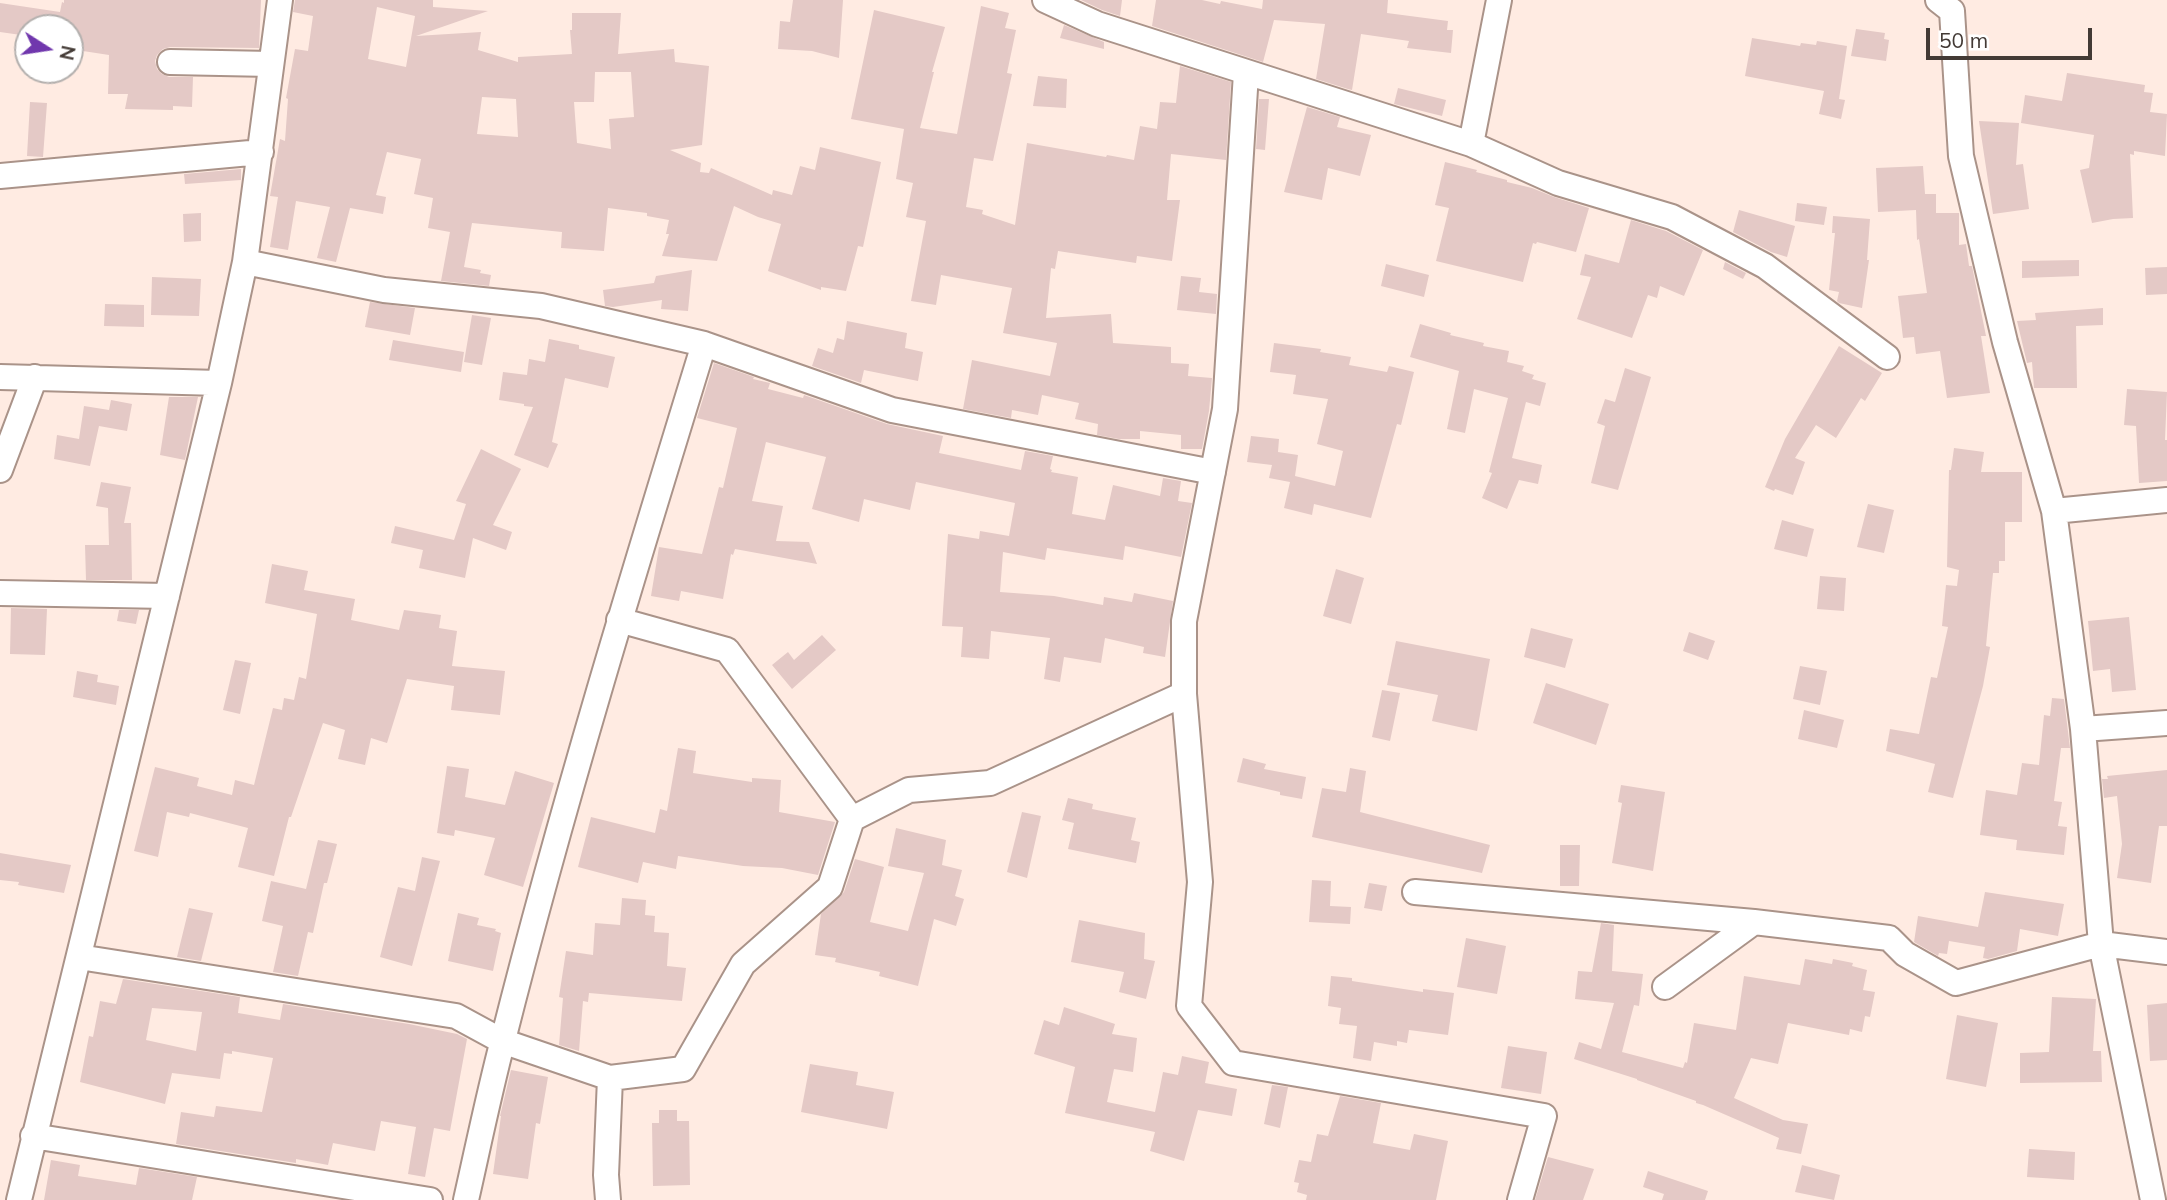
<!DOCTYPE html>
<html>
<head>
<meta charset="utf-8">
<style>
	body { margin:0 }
	#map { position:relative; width:2167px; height:1200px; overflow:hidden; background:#ffebe2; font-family:Mulish,sans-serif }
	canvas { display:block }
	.north { position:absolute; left:14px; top:14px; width:70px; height:70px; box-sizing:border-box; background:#fff; border:2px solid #b4b0ae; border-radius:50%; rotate:102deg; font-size:19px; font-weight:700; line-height:28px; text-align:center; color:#433a35 }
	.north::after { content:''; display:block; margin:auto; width:24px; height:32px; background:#7037ad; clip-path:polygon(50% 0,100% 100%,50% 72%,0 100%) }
	.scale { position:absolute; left:1926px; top:28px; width:166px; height:32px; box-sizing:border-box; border:4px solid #433a35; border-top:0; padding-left:9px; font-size:21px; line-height:24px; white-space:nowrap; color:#433a35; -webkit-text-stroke:5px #fff; paint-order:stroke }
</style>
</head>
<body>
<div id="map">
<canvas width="2167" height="1200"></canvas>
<div class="north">N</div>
<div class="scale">50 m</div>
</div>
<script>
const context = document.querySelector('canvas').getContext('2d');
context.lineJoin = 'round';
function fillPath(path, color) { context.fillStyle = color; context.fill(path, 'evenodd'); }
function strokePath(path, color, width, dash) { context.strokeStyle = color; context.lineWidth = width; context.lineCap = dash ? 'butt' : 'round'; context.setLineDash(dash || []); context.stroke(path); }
fillPath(new Path2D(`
	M64,0H261L259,48L170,47L163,49L157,55L155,61L157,69L162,74L169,77H193L192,107L173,106V110L125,109L128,94H108L109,55L70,49V28H28V36L0,32V3L60,12L62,2L64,3Z
	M295,0H433V7L488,11L416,36L481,32L478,50L518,62V57L572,54L570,30H572V13H621L618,54L674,49L675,62L709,66L702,145L670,150L701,163L700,172L709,173L711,168L772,195L773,190L792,195L800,166L815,170L820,147L881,162L863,247L858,246L846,291L821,287V290L768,271L781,224L758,217L734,206L717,261L662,256L669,234H666L669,220L647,216V213L608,208L604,251L561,248L562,232L472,223L464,267L481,270L480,273L491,275L489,286L441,281L450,232L428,228L433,198L414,194L421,159L387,152L376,195L386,197L383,214L350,208L336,262L317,258L330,207L296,201L288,250L270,247L278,197L270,196L280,139L285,141L288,99L286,98L295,49L308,51L313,16L293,12ZM377,7L415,16L406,67L368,59ZM595,72H631L634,117L609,119L611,149L577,143L574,102H594ZM482,97L516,99L518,137L477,134Z
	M793,0H843L839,58L812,51L778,49L780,21L790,22Z
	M1081,0H1122L1120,16L1102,10Z
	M1156,0H1202L1220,4L1221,1L1262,9L1263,0H1388L1387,13L1448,21L1447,30H1453L1451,53L1407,48L1409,41L1361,34L1352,90L1348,89L1316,79L1325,24L1274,20L1263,62L1152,26Z
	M981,6L1009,13L1005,28L1016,30L1007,73L1012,74L993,161L974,158L966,207L983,210L982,214L1015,225L1027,143L1106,157L1107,155L1134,160L1140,126L1157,129L1160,102L1176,103L1180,66L1231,82L1226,160L1171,154L1167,200H1180L1172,261L1137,256L1136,263L1058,251L1055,269L1051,268L1046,318L1111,314L1113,343L1171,347V363L1189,364L1188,376L1212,378L1209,411L1202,449H1181V435L1140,431V439H1119L1097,435L1098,424L1075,419L1079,403L1042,395L1038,415L1012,410L1011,418L963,409L972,360L1050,376L1057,343L1003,333L1012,288L941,275L936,305L911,301L926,221L906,217L913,183L896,179L904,129L851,119L874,10L945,27L932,72H934L920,128L957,134Z
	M1064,25L1104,42V49L1060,38Z
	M1856,29L1885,33L1884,39L1889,40L1886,61L1851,56Z
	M1752,38L1800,46L1801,43L1816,45L1817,41L1847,46L1839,99L1845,100L1841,119L1819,114L1824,91L1745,76Z
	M2067,73L2145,85L2144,92L2153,93L2150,112L2167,114L2165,156L2134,151V155L2130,154L2133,218L2113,219L2092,223L2080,170L2089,168L2094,135L2021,123L2025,95L2062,101Z
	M1038,76L1067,79L1066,108L1033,106Z
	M1398,88L1446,100L1442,116L1394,104Z
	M1259,99H1269L1265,150L1256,149Z
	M30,102L47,103L43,157L27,156Z
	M1307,107L1340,117L1337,127L1371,135L1360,176L1328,168L1322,200L1284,192Z
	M1979,121L2019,123L2016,165L2023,164L2029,209L1993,214Z
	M1445,162L1477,170L1476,172L1507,180V182L1532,188L1554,197L1589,208L1576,252L1537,242L1536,244L1533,243L1523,282L1436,261L1449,208L1435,205Z
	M1923,166L1925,194H1936V213H1959V245L1966,244L1969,266H1972L1986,336H1981L1990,393L1947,398L1940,351L1916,354L1914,337L1903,338L1898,296L1927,293L1919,239L1917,240L1916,210L1878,212L1876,168Z
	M241,169V180L185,184L184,174Z
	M1797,203L1827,207L1824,225L1795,221Z
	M1739,210L1795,226L1787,257L1771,252L1733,232Z
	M201,213V241L184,242L183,214Z
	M1833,216L1870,219L1867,260H1869L1862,308L1839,303L1837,301L1839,292L1829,290L1835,233H1832Z
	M1631,220L1666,231L1703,250L1684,296L1660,286L1657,298L1648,295L1632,338L1577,319L1591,277L1580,275L1585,254L1619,263Z
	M2079,260V276L2022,278V261Z
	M1725,262L1746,273L1743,279L1723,269Z
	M1386,264L1429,275L1424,297L1381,286Z
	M2167,267V294L2146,295L2145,268Z
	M692,270L688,311L661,309L662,300L613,307L605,306L603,290L654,283L656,276Z
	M1181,276L1201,278L1199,292L1217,294L1216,314L1177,310Z
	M152,277L201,279L199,316L151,315Z
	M370,302L415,308L410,335L365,327Z
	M105,304L144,305V327L104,326Z
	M2103,308V325L2076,326L2077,388H2034L2032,362L2027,363L2017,321L2036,320L2035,313Z
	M472,315L491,318L482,365L464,362Z
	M847,321L907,333L905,348L923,352L918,381L864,370L861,383L812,366L818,348L833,353L837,338L844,340Z
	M1420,324L1451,333L1450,335L1484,343L1483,346L1509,351L1507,362L1524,366L1522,371L1534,375L1532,379L1546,383L1540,406L1526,402L1512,458L1542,465L1538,484L1519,480L1507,509L1482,498L1492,473L1489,472L1508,398L1474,389L1465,433L1447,429L1459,371L1410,357Z
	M549,339L579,345V349L615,357L608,388L565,378L552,442L558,444L548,468L514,455L533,407L524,406V404L499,400L503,372L527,375L529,359L545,362Z
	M393,340L464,352L461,372L389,360Z
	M1274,343L1321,349L1320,352L1351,357L1349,365L1387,372L1389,366L1414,372L1401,425L1397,424L1371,518L1314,504L1312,515L1284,508L1290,482L1269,478L1272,465L1247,462L1251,436L1279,439L1278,452L1298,455L1295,476L1335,486L1343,451L1317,444L1328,399L1293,394L1296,375L1270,372Z
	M1839,346L1882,373L1865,401L1861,398L1836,438L1816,425L1795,458L1805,462L1793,495L1775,489L1774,491L1765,487L1785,439Z
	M714,363L754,377L753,379L770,383L768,389L803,398L804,395L887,424L943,436L939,453L1021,470L1025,451L1053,456L1050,469L1052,470L1051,472L1078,477L1072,514L1105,520L1113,485L1160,496L1163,478L1181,481L1178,501L1192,503L1181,557L1125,546L1123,560L1047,548L1045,560L1003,552L1000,592L1054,596L1103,605L1104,597L1132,602L1134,593L1173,601L1165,657L1143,653L1144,647L1105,638L1101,663L1064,657L1060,682L1044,679L1050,638L991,631L989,659L961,657L963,627L942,626L948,534L979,539L980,531L1009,536L1015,503L916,482L910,510L864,499L859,522L812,509L826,457L766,442L752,501L783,506L776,541L809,542L817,564L735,549L733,555L731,554L723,599L681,591L679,601L651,596L659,547L702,554L719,487L723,488L737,428L697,418Z
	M1625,368L1651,377L1618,490L1591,483L1605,426L1597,423L1605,399L1615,402Z
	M2127,389L2167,392L2165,440H2167V481L2139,483L2136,426L2124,425Z
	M169,397H198L185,460L160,455Z
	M111,400L132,404L127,431L99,426L90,466L54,459L57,435L79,439L84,406L109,410Z
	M1954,448L1984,452L1981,472H2022V522H2005V561H1999V573H1993L1986,646L1990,647L1983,686L1953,798L1928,792L1935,764L1886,751L1890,729L1919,734L1931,677L1937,678L1948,627L1942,626L1946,585L1957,586L1959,570L1947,567L1949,470H1951Z
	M481,449L521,469L493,525L512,532L506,550L473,538L465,578L419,568L423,550L391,543L395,526L454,540L466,504L456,501Z
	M101,482L131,487L124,523H131L132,580H86L85,545H109L108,508L96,506Z
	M1868,504L1894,510L1884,553L1857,547Z
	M1782,520L1814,529L1807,557L1774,549Z
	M272,564L308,571L304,590L355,599L351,620L399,630L404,610L441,615L439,628L457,631L452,666L505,671L500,715L451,710L454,686L407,679L387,743L371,738L365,765L338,759L345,730L323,723L291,817H289L274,876L238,867L248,828L190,813L189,817L167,812L158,857L134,851L155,767L199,778L197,786L232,795L235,780L254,785L273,708L282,710L284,698L294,700L299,677L306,679L317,614L265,603Z
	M1336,569L1364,578L1351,624L1323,616Z
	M1820,576L1846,578L1844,611L1817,609Z
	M11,608L47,609L45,655L10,654Z
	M119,610H139L136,624L117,621Z
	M2129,617L2136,690L2112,692L2110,669L2093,671L2088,621Z
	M1531,628L1573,639L1565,668L1524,657Z
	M1689,632L1715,641L1708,660L1683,651Z
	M822,635L836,650L792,689L772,665L788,652L794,660Z
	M1396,641L1490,659L1477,731L1432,721L1438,695L1387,685Z
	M235,660L251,663L240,714L223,710Z
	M1800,666L1827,671L1820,705L1793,699Z
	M77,671L98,675L97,682L119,686L116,705L73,697Z
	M1546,683L1609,704L1596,745L1533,723Z
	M1382,690L1400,693L1390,741L1372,737Z
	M2052,698L2064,699L2070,748H2061L2054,801L2062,802L2058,826L2067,827L2064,855L2016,850L2017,840L1980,835L1986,790L2017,795L2022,763L2039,765L2044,715L2050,716Z
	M1804,710L1844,720L1837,748L1798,739Z
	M678,748L696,751L693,773L752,782V778L781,780L779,812L835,822L818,875L782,868L743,866L678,856L676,869L643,862L638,883L578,867L591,817L655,833L660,809L667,811Z
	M1243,758L1266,764L1264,769L1306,777L1302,799L1280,795V792L1237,782Z
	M447,766L469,769L465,797L505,805L515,771L554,783L523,887L484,875L495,838L455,830L454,836L437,833Z
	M1350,768L1366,771L1360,812L1490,845L1482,873L1312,837L1322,788L1346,792Z
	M2167,770V826H2159L2151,883L2117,878L2122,844L2117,796L2104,798L2102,779H2108L2107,776Z
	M1621,785L1665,792L1653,871L1612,863L1622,803L1618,802Z
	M1068,798L1093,804L1092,809L1136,818L1131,840L1140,842L1136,863L1068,849L1074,823L1062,820Z
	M1022,812L1041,816L1027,878L1007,872Z
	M896,828L946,840L942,865L962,870L955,896L964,899L956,926L934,919L918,986L879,976L880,972L835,962L836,958L815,955L821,914L844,892L855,859L884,867L870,922L908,931L924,873L888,866Z
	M318,840L337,844L327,883H324L313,933L308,932L298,976L273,972L283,926L262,921L271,881L306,889Z
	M1560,845H1580L1579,886H1560Z
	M0,853L71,865L64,893L18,885L19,882L0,880Z
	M422,857L440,861L412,966L380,957L398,887L415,891Z
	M1312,880L1331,881L1330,906L1351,907L1350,924L1309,922Z
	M1369,883L1387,886L1382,911L1364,908Z
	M1985,892L2064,904L2058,936L2020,929L2017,951L1988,959L1983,958L1985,947L1949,941L1947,954L1939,953L1938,956L1914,942L1918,916L1978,927Z
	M622,898L646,900L645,915L655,916L654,932L669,933L667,966L686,968L682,1001L589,993L588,1002L583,1001L579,1051L559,1045L563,998L559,997L566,951L593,955L595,923L620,925Z
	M189,908L213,913L201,961L177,957Z
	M458,913L479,918L477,925L496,929L495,931L501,933L493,971L448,961Z
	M1079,920L1145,933L1144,959L1155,961L1146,999L1119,992L1124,972L1071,962Z
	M1601,923L1614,925L1612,971L1643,974L1639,1006L1634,1005L1622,1052L1683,1068L1685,1062L1687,1063L1694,1023L1736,1030L1744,976L1800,985L1805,959L1832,964L1833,959L1853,963L1852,966L1867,970L1863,990L1875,992L1870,1017L1865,1016L1862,1032L1850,1029L1849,1035L1788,1023L1778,1064L1751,1058L1734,1098L1783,1120L1808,1124L1801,1154L1776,1149L1779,1138L1703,1105L1696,1103V1101L1637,1080V1079L1574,1059L1579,1042L1601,1049L1614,1003L1575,999L1578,971L1592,972Z
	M1466,938L1506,946L1497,994L1457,987Z
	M1331,976L1352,978V981L1423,992V989L1454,993L1448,1035L1409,1030L1407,1043L1397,1041V1046L1374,1042L1371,1061L1353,1058L1357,1026L1339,1024L1341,1008L1328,1006Z
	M123,979L240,997L238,1013L280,1020L283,1004L409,1024L457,1034L467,1039L450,1131L434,1128L425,1177L408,1174L416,1127L381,1121L375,1151L333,1143L328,1165L296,1159V1163L176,1144L181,1112L214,1117L216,1106L262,1112L273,1058L232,1051V1054L224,1053L220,1079L172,1073L165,1104L80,1082L89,1036L93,1037L100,1001L116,1004ZM152,1008L202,1012L196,1051L146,1040Z
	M2052,997L2096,999L2093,1051H2101L2102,1082L2020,1083V1053L2049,1052Z
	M2167,1003V1060L2150,1061L2147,1005Z
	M1064,1007L1115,1024L1112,1034L1137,1038L1133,1072L1114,1069L1107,1102L1155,1112L1163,1072L1178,1075L1182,1056L1209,1062L1205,1083L1237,1089L1232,1116L1198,1110L1184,1161L1150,1151L1155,1132L1065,1113L1075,1067L1034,1054L1044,1020L1059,1025Z
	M1957,1015L1998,1023L1986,1087L1946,1079Z
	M1508,1046L1547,1052L1541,1094L1501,1088Z
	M810,1064L858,1072L856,1085L894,1092L887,1129L801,1112Z
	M511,1070L548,1077L540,1124L536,1123L528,1179L493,1174L501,1116H500Z
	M1272,1085L1288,1087L1280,1128L1264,1124Z
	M1340,1096L1381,1103L1373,1143L1410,1150L1414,1134L1448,1141L1436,1200H1306L1307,1195L1297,1192L1299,1183L1294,1182L1299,1160L1311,1162L1317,1134L1328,1136Z
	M659,1110H677V1121H689L690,1185L653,1186L652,1123H659Z
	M2029,1149L2075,1152L2074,1180L2027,1177Z
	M1548,1157L1594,1169L1583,1200H1535Z
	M51,1160L80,1165L78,1176L136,1185L139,1168L197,1177L192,1200H44Z
	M1802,1165L1840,1175L1834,1200L1795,1192Z
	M1648,1171L1708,1191L1705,1200H1662L1664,1194L1643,1187Z`), '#e4c9c6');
const minor = new Path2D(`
	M1045,0L1097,24L1471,144L1558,183L1672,217L1765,266L1887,357
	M1938,0L1952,11L1961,156L2005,342L2054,511L2083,729L2101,944L2167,952
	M170,62L271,64
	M1471,144L1499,0
	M0,176L261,152
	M245,262L384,290L541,306L704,344L892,410L1213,472
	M0,377L219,383
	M0,470L35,377
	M2054,511L2167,500
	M0,593L167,596
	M619,620L727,650L852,819L909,790L990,783L1184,694V621L1225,409L1246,73
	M1184,694L1200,882L1189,1006L1233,1063L1544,1116L1520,1200
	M2083,729L2167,723
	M1415,892L1754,922
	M79,957L456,1016L502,1041L610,1078L606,1175L608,1200
	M1665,987L1754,922L1889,938L1905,954L1956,983L2101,944L2153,1200
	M610,1078L683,1069L743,964L830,887L852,819
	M33,1136L430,1200
	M19,1200L219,383L245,262L280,0
	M466,1200C478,1147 489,1093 503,1040C562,806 633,575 704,344`);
strokePath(minor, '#aa9389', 28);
strokePath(minor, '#fff', 24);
</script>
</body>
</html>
